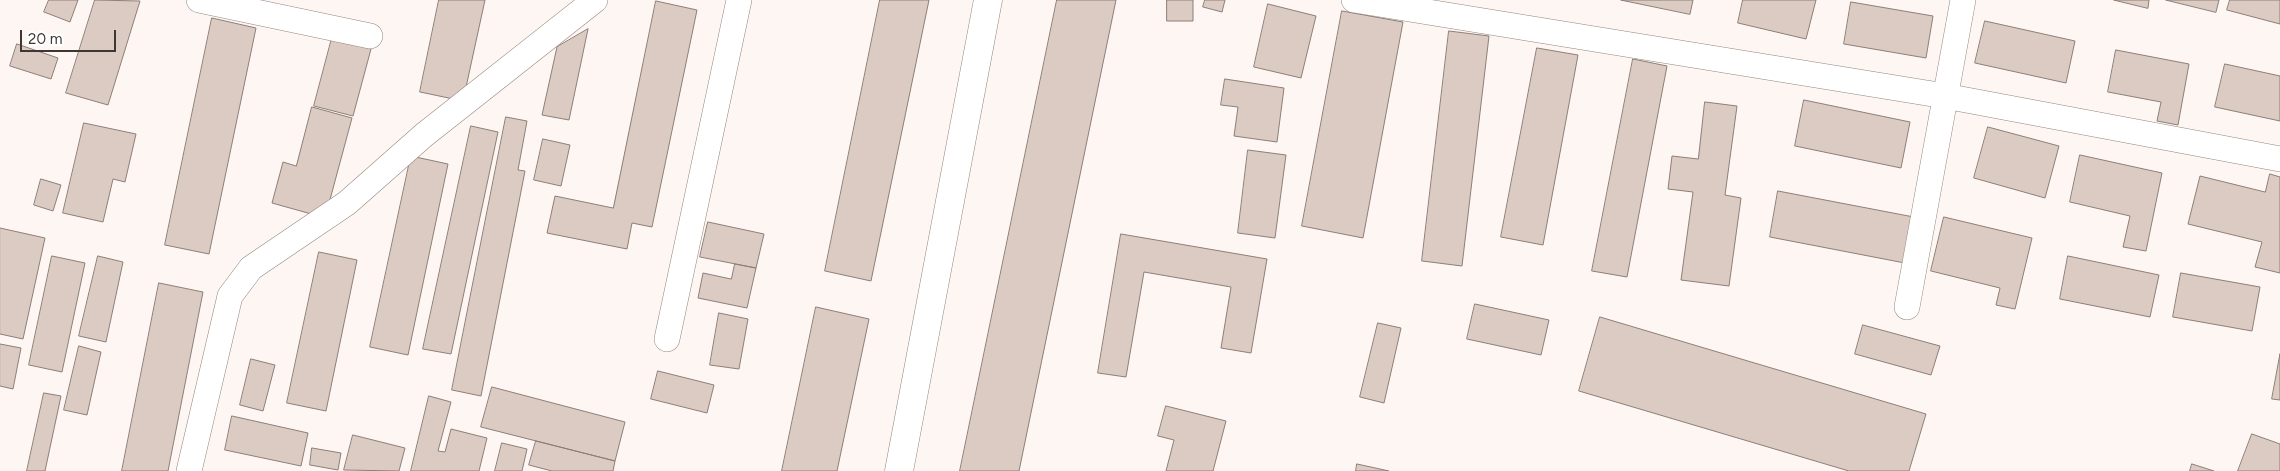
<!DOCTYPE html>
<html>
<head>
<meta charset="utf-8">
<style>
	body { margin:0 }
	#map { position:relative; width:2280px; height:471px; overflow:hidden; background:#fdf6f3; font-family:Figtree,sans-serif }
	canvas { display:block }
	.scale { position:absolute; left:20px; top:30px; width:96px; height:22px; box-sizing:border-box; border:2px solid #3e3734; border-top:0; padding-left:6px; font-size:15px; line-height:18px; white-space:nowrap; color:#3e3734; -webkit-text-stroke:4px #fff; paint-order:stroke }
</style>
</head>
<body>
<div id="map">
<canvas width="2280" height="471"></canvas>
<div class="scale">20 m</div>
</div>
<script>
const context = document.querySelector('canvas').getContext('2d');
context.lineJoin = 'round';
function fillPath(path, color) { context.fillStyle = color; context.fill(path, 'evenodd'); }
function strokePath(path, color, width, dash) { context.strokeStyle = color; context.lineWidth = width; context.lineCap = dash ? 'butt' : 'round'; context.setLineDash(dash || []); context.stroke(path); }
const building = new Path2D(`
	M49,0H78L70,22L44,12Z
	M95,0L140,1L108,105L66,93Z
	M439,0H485L463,101L420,92Z
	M880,0H929L871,281L825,271Z
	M1057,0H1116L1019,471H960Z
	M1167,0H1193V21H1167Z
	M1205,0H1225L1222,12L1203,7Z
	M1621,0H1693L1690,14Z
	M1743,0H1816L1806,39L1738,23Z
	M2114,0H2149L2148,8Z
	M2166,0H2219L2216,12Z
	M2230,0H2280V24L2227,10Z
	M656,1L697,10L652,227L632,223L627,249L547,233L555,196L613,208Z
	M1851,2L1933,16L1926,58L1844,44Z
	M1268,4L1316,16L1301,78L1254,67Z
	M1342,11L1403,22L1363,238L1302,226Z
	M212,18L256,28L209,254L165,245Z
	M1985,21L2075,41L2066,83L1975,63Z
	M588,29L569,120L542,115L557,47Z
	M1449,31L1489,36L1462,266L1422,261Z
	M332,38L371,49L353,116L314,106Z
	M17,44L58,58L51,79L10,66Z
	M1537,48L1578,55L1543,245L1501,237Z
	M2116,50L2189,64L2178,125L2157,121L2161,102L2108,92Z
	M1633,59L1667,66L1627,277L1592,271Z
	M2225,64L2280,76V121L2215,107Z
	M1225,79L1284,88L1277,142L1234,136L1238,107L1221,105Z
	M1804,100L1910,122L1901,168L1795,146Z
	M1705,102L1737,106L1725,195L1741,198L1729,286L1681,280L1693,192L1668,189L1672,156L1698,159Z
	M312,107L352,118L328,207L315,215L272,203L283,162L296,166Z
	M506,117L527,121L518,170L525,171L481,396L452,390Z
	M84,123L136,134L125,182L113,179L103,222L63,213Z
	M471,126L498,132L451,354L423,349Z
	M1988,127L2059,146L2045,198L1974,178Z
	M543,139L570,145L561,186L534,180Z
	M1248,150L1286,155L1275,238L1238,233Z
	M2080,155L2162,173L2146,251L2123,247L2130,216L2070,202Z
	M411,156L448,164L408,355L370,347Z
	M2270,174L2280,177V273L2255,267L2262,242L2188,224L2200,176L2265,192Z
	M41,179L61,185L53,211L34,205Z
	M1778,191L1919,218L1910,264L1770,237Z
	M1944,217L2032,238L2015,309L1996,305L2000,288L1931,271Z
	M708,222L764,234L756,268L700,257Z
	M0,228L45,238L23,339L0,334Z
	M1121,234L1267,259L1251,353L1221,348L1231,287L1144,272L1126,377L1098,373Z
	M319,252L357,260L326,411L287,403Z
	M52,256L85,263L62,372L29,365Z
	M98,256L123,262L106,342L79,336Z
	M2068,256L2159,275L2150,317L2060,299Z
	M735,264L756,268L747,308L698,298L703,273L731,279Z
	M2181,273L2260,287L2252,331L2173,317Z
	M159,283L203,292L168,471H122Z
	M1475,304L1549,320L1541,355L1467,339Z
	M816,307L869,319L837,471H782Z
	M719,313L748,319L739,369L710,365Z
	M1600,317L1926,414L1909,471H1849L1579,391Z
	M1378,323L1401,328L1384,403L1360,397Z
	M1863,325L1940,346L1931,375L1855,354Z
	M0,344L21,348L13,389L0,386Z
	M79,346L101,352L87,415L64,410Z
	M2280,354V400L2272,399Z
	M251,359L275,365L263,411L240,405Z
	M658,371L714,385L707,413L651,399Z
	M492,387L625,422L615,461L481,427Z
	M44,393L61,396L45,471H27Z
	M429,396L451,402L438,451L445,452L451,429L487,438L479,471H411Z
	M1166,406L1226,421L1213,471H1166L1174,440L1158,436Z
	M232,416L308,433L301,466L225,450Z
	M2252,434L2280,444V471H2238Z
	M353,435L405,448L399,471L344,470Z
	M536,441L615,461L613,471H552L529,465Z
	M502,443L527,449L522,471H495Z
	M312,448L341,453L338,470L310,465Z
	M1357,464L1389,471H1356Z
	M2192,464L2214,471H2190Z`);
fillPath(building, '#dbcbc2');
strokePath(building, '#8d7f77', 1);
const street = new Path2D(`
	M199,0L370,36
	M1354,0L1945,96L2280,159
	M1907,307L1963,0
	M667,339L739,0
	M189,471L230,296L251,268L347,203L424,135L595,0`);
const secondary = new Path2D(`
	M899,471L988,0`);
strokePath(street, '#95867e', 26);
strokePath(secondary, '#95867e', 29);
strokePath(street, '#fff', 25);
strokePath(secondary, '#fff', 28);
</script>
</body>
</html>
